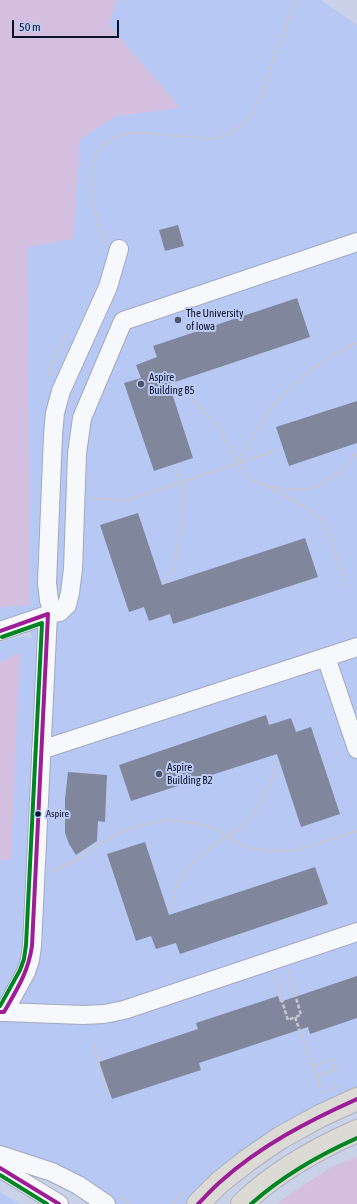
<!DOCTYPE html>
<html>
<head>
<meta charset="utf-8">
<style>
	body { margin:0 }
	#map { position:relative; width:357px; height:1204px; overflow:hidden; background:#cad2e9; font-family:"Asap Condensed",sans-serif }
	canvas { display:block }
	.scale { position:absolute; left:12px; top:20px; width:107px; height:18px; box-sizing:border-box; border:2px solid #0a112a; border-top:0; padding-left:5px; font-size:12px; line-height:14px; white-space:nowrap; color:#0a112a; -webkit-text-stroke:3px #bdccf6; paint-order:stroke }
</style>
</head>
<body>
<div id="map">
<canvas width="357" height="1204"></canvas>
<div class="scale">50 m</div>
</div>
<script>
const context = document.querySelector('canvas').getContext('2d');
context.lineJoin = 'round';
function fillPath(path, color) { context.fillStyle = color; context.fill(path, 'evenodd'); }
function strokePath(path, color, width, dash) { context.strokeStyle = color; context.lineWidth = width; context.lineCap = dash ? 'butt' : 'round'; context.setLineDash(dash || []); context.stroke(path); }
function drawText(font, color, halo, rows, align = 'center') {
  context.font = font + ' "Asap Condensed",sans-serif'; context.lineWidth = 4; context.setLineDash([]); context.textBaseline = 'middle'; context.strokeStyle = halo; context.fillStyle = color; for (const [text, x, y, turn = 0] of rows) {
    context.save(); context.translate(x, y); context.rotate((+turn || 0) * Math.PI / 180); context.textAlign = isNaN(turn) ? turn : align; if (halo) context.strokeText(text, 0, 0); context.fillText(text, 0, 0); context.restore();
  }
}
fillPath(new Path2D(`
	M0,0H321L357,25V1090L189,1204H116L111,1200L0,1151V642L20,637H27L32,638L26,615L0,623Z
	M0,1192L20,1204H0Z`), '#b8c8f4');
fillPath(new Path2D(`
	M0,0H117L109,25L180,108L116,116L80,139L73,239L27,247L30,605L0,607Z
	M20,652L11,859L0,860V662Z
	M357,1157V1204H277L281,1200L333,1166Z`), '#d4bfe0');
fillPath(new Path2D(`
	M178,225L184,246L165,251L159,230Z
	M297,298L310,337L169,384L193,458L154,471L124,383L141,378L136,365L157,357L153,346Z
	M357,401V443L289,466L276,427Z
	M138,513L162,585L305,538L318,577L173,624L170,614L149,621L144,607L129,612L100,525Z
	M266,715L269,725L291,718L296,732L311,727L340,814L301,827L277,754L131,801L119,765Z
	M68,772L107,775L105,822L98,821L97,841L76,855L69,844L65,833V799Z
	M145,842L169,915L315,867L328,904L180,954L176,943L156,949L151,936L136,941L107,854Z
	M357,976V1018L310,1034L308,1027L199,1063L201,1070L112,1099L99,1062L198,1029L196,1023L278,996L280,1002Z`), '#80879c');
const minor = new Path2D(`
	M53,613L49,600L47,583L53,435L55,413L61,391L108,287L119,249
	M0,631L53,613L60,612L67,605L70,593L73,569L77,454L82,418L123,321L357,242
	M326,657L357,749
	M41,750L357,647
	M0,1012H4L26,972L30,960L32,946L48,614
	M4,1012L83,1015L104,1014L124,1010L357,932
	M0,1155L52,1172L78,1185L106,1204
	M0,1168L59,1204`);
const major = new Path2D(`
	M198,1204L220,1182L248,1160L280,1138L320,1116L357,1099
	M242,1204C275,1172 316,1149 357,1131`);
strokePath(minor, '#a1a9bf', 20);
strokePath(major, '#aeb2c0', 24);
strokePath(new Path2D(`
	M104,245L92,199L90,178L94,159L103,144L116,137L132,132L209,139C235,136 248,122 259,100L295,1
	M50,376C51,360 59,348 67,335
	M171,387C178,390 185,393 190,398C208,412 220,430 232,450C236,458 239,467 245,474C257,488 301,494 317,486C330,480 349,466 357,453
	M239,462C249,444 258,425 270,409C289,385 328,354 357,343
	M268,487L307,508L324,522L346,585
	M90,499L128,500L280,449
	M166,582L175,562L181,532L182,486L175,466
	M51,871L72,862L108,839L127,829L140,825L168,820L193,823L215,829L239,844L253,849L273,851L297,850L357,831
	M169,911L178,883L191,865L209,849L241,827L253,815L274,776L277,760
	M288,970L301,1015L295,1017
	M274,976L288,1020L295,1017L312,1066L332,1059L336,1070L316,1076L322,1094
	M93,1044L108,1096
	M312,1066L316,1076
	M328,1091L338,1086
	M121,1198L131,1204
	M173,1204L183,1192`), '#c6c8d0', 2.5, [4, 2]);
strokePath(minor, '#f7f8fc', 18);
strokePath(major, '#dbdad5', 22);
strokePath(new Path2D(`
	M0,631L48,614L32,946C28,973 17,989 4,1012H0
	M0,1168L59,1204
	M198,1204C205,1197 212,1189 220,1182C260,1146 308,1121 357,1099`), '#9d1d96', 4);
strokePath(new Path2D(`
	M0,1006L20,970L24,959L26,945L42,623L2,637
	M0,1175L47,1204
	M251,1204C282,1176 319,1155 357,1138`), '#008522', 4);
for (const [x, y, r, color] of [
	[178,320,4,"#4d556d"],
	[141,384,4,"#4d556d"],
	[159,774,4,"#4d556d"],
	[38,814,3.5,"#0a112a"]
]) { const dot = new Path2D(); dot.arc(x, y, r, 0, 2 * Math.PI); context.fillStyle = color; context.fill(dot); strokePath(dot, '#bdccf6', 1.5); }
drawText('10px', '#0a112a', '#bdccf6', [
	["Aspire",46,814]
], 'left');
drawText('11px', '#0a112a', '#bdccf6', [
	["The University",186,314],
	["of Iowa",186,327],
	["Aspire",149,378],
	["Building B5",149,391],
	["Aspire",167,768],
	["Building B2",167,781]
], 'left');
</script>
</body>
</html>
